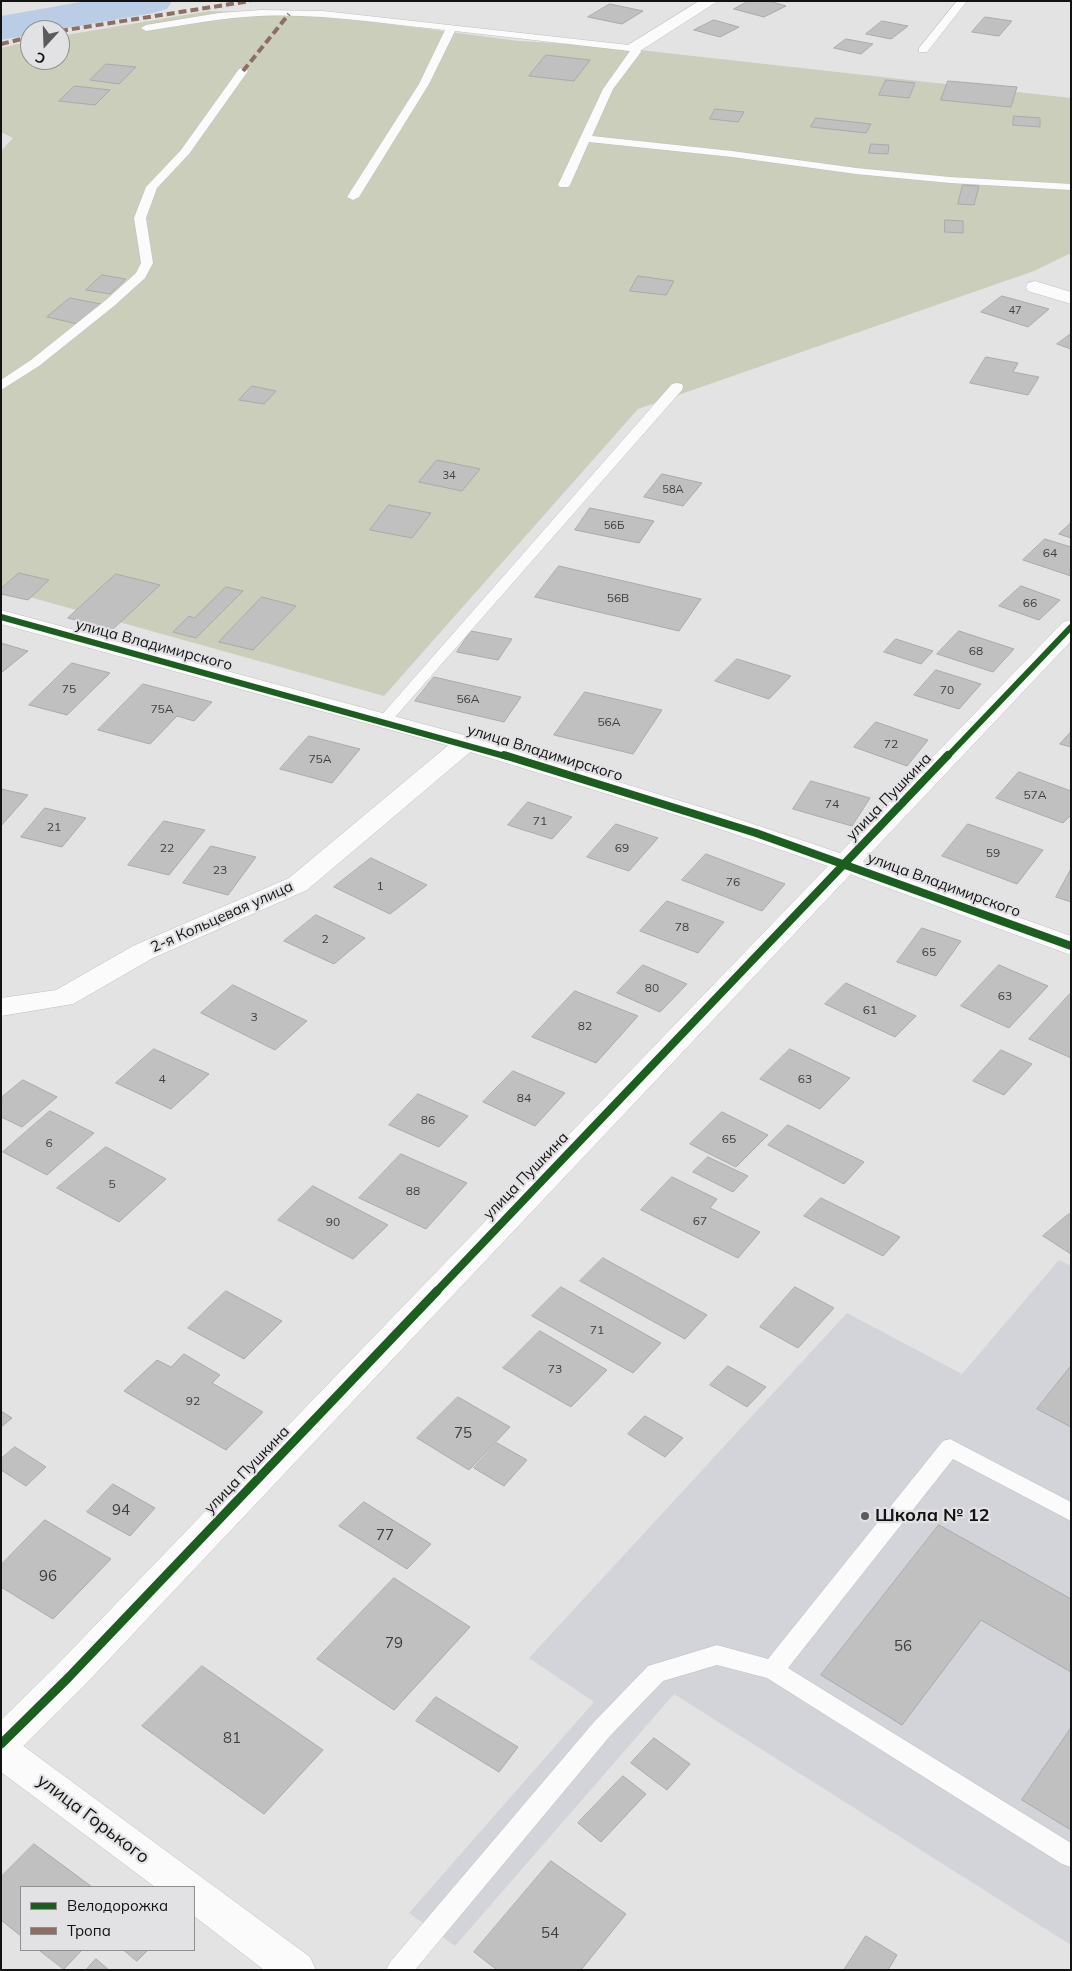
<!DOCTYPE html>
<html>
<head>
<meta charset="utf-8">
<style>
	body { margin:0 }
	#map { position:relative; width:1072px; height:1971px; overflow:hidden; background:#e3e3e4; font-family:Mulish,sans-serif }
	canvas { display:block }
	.frame { position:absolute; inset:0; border:2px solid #121213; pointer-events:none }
	.legend { position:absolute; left:20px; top:1886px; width:175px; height:65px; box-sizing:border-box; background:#e2e2e5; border:1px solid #8f8f91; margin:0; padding:6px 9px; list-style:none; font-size:15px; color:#121213 }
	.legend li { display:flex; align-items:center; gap:10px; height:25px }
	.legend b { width:25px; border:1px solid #8f8f91 }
	.north { position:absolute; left:20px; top:20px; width:50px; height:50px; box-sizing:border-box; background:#e2e2e5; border:1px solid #8f8f91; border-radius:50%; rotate:200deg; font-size:14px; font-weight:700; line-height:20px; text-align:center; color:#121213 }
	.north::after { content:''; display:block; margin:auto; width:18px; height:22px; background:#5b5b5c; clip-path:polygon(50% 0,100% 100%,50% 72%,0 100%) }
</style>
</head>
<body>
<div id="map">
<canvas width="1072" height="1971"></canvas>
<div class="frame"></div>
<ul class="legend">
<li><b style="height:6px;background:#1b5e20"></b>Велодорожка</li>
<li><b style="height:6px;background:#8d6e63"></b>Тропа</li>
</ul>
<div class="north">С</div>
</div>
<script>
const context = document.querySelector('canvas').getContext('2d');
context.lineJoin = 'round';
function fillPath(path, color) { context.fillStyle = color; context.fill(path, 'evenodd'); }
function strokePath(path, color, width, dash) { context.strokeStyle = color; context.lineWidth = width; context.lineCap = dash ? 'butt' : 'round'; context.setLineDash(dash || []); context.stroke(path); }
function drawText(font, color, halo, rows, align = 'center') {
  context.font = font + ' Mulish,sans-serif'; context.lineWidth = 4.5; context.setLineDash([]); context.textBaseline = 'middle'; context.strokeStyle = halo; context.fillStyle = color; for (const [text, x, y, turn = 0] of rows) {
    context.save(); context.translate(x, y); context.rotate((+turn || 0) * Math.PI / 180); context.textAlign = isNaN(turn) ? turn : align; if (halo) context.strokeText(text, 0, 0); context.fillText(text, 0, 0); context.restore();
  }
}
fillPath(new Path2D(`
	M1059,1260L1071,1266V1945L674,1694L455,1946L409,1913L594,1702L529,1658L847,1313L962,1374Z`), '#d3d4d9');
fillPath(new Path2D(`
	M209,11L305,13L519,41L603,46L1071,98V253L1034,271L638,409L384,696L1,589V151L13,138L1,132V48L30,41V60H60V36Z`), '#cbceba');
fillPath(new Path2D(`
	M86,1H172L167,9L153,13L56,30H30V35L1,40V16Z`), '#bbcde6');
const building = new Path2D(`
	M749,1H769L786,6L764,17L734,9Z
	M610,4L643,11L622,24L588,17Z
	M985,17L1012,21L999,36L972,32Z
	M714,20L739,27L720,37L694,30Z
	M882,21L908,26L891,39L866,34Z
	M846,39L873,44L861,54L834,48Z
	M546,55L590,60L574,81L529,76Z
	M106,64L136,67L119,84L90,80Z
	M886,80L915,83L909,98L879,95Z
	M948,81L1017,87L1011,107L941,100Z
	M75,86L110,90L95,105L59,101Z
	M715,109L744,112L738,122L710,119Z
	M1014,116L1040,118V127L1013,125Z
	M816,118L871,124L866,133L811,127Z
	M871,144L889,145L888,154L869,153Z
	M963,185L979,186L974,205L958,204Z
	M945,220L963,221V233L945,232Z
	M102,275L126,279L110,294L86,290Z
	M638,276L674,281L666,295L630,291Z
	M1002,296L1049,309L1028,327L981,312Z
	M70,298L101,304L78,324L47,317Z
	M1071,334V349L1057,344Z
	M986,357L1018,363L1013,372L1039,377L1028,395L970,383Z
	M252,386L276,391L264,404L239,400Z
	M437,460L480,469L462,491L419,482Z
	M662,474L702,483L683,506L644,497Z
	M389,505L431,513L412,538L370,530Z
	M590,508L654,521L639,543L575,530Z
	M1071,523V538L1059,534Z
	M1045,539L1071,547V576L1023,560Z
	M559,566L701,599L679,631L535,597Z
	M19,573L49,580L28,600L1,594V589Z
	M116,574L160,585L112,630L68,618Z
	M1021,586L1060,600L1039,620L999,606Z
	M226,587L243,591L196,638L173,632L189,616L194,618Z
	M262,597L296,606L253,650L219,642Z
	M471,631L512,639L498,660L457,652Z
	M959,631L1014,649L993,672L937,654Z
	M896,639L933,651L921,664L884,652Z
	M1,643L28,651L1,673Z
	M737,659L791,676L769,699L715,681Z
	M72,663L110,673L67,715L29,705Z
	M936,670L981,684L959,709L914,695Z
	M434,677L521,697L504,722L415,701Z
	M143,684L212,702L194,721L177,716L150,744L98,730Z
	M585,692L662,710L633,754L554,735Z
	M876,722L928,740L907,766L854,747Z
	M1071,732V747L1060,744Z
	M309,736L360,749L332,783L280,769Z
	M1019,772L1071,791V815L1063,823L996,798Z
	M811,781L870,798L852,826L793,809Z
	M1,789L28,795L1,826Z
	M528,802L572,817L552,839L508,825Z
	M45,808L86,818L62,847L21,837Z
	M164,821L205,830L169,875L128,865Z
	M616,824L658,838L629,871L587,857Z
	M968,824L1043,850L1017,884L942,856Z
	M211,846L256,857L228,895L183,883Z
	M706,854L785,884L762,911L682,880Z
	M371,858L427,885L390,914L334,887Z
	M1071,869V902L1056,897Z
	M667,901L724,922L698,953L640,931Z
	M316,915L365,938L334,964L284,941Z
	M922,928L961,941L936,976L897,962Z
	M643,965L687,984L660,1012L617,993Z
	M999,965L1048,986L1009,1028L961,1006Z
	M846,983L916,1016L895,1037L825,1004Z
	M233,985L307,1021L275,1050L201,1013Z
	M575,991L638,1016L596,1063L532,1037Z
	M1070,994L1071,995V1058L1029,1039Z
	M154,1049L209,1074L171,1109L116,1083Z
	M790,1049L850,1078L820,1109L760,1079Z
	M1001,1050L1032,1064L1004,1095L973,1081Z
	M513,1071L565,1093L535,1126L483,1102Z
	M23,1080L57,1097L22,1127L1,1117V1098Z
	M418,1094L468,1116L439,1147L389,1125Z
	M50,1111L94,1133L47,1175L3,1152Z
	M722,1112L768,1135L736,1167L690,1144Z
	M788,1125L864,1162L844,1184L768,1145Z
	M106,1147L166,1179L119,1222L57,1188Z
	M401,1154L467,1183L426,1229L359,1198Z
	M708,1157L748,1176L733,1192L693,1172Z
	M672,1177L717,1199L710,1208L760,1232L738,1258L641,1210Z
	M313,1186L388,1225L353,1259L278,1220Z
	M821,1198L900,1237L883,1256L804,1216Z
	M1069,1214L1071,1215V1254L1043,1236Z
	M603,1258L707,1315L685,1339L580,1281Z
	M561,1287L661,1343L633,1373L532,1316Z
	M795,1287L834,1308L798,1348L760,1327Z
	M226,1291L282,1321L244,1359L188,1328Z
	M540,1331L607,1370L571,1407L503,1368Z
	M184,1354L220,1375L212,1383L263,1412L226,1450L124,1391L157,1360L171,1367Z
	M728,1366L766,1387L747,1407L710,1385Z
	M1071,1366V1427L1037,1409Z
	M458,1397L510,1427L469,1470L417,1438Z
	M1,1411L12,1418L1,1427Z
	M645,1416L683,1438L665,1457L628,1434Z
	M497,1443L527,1460L504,1486L474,1468Z
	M15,1447L46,1467L26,1486L1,1470V1459Z
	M113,1484L155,1508L130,1536L87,1512Z
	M364,1502L431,1544L407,1569L339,1526Z
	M45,1520L111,1559L53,1619L1,1587V1565Z
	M939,1525L1071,1599V1672L981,1620L902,1725L821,1675Z
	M394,1578L470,1627L394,1710L317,1659Z
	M202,1666L323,1750L264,1814L142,1726Z
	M436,1697L518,1747L499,1772L416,1721Z
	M1071,1728V1830L1022,1800Z
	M654,1738L690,1764L667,1790L631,1763Z
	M623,1776L646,1794L601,1842L578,1823Z
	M34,1844L92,1887H21V1936L1,1920V1877Z
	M551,1861L626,1914L581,1970H497L474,1952Z
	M866,1936L897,1955L888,1970H844Z
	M39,1950H82L64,1969Z
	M124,1950H148L137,1961Z
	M96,1959L109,1970H86Z`);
fillPath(building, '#c0c0c1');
strokePath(building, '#aaa', 1);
const lane = new Path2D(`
	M957,1H967L927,52H919V48Z
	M261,10L323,11L638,46L641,52L613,89L592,136L732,151L856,168L950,177L1071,184V190L950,183L856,174L732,157L589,142L570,185L568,187H560L558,185L603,89L630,51L455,31L429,84L359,197L353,200L347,197L419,84L445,30C384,24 321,13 259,16C221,18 184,25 146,31L141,28L146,25L219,13Z
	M243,68L248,71L189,154L157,188L146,218L153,263L145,278L114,306L39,366L1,390V380L31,360L106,300L136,273L141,263L134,218L146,187L181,150L239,69Z
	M677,383L682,384L683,387L682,390L389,724H379L376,721L379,718L672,384Z
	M950,1439L1071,1502V1521L953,1459L788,1668L1071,1843V1867L1062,1864L767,1678L717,1665L663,1681L610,1736L415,1970H386L390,1962L594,1722L648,1666L717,1645L768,1659L943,1441Z`);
const street = new Path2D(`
	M699,1H718L640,51H628L626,48L628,45Z
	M1035,281L1071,292V304L1028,291L1026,287L1028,283Z
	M466,736L475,738L478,743L475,748L307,890L153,958L73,1004L1,1016V998L56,990L133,946L289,878L457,738Z
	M845,855L1071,936V955L836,869L832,863L836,857Z
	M1,1734L14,1739L310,1957L316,1970H264L194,1916V1887H155L1,1772Z`);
const secondary = new Path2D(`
	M1,610L475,738L720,813L840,853L1063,622L1071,620V641L81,1689L14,1755L1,1760V1720L55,1667L828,866L702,823L457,748L1,624Z`);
strokePath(lane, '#bfbfc0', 1);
strokePath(street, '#bfbfc0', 1);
strokePath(secondary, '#bfbfc0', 1);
fillPath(lane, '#fbfbfb');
fillPath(street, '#fbfbfb');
fillPath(secondary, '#fbfbfb');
strokePath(new Path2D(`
	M60,31L250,1
	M1,44L30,37
	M243,71L289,14`), '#8d6e63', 4, [8, 4]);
strokePath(new Path2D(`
	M1,617L508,757
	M947,757L1071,627`), '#1b5e20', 6);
strokePath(new Path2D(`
	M504,755L756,833L1071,946
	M436,1292L948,755`), '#1b5e20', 8);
strokePath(new Path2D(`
	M1,1744L68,1678L437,1291`), '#1b5e20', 9);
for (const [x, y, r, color] of [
	[865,1516,5,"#5b5b5c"]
]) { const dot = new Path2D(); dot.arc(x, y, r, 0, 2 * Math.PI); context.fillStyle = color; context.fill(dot); strokePath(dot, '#e2e2e5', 2); }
drawText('11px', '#3e3e3e', null, [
	["47",1015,311],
	["34",449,476],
	["58А",673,490],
	["56Б",614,526]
]);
drawText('12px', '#3e3e3e', null, [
	["64",1050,553],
	["56В",618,598],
	["66",1030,603],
	["68",976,651],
	["75",69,689],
	["70",947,690],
	["56А",468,699],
	["75А",162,709],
	["56А",609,722],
	["72",891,744],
	["75А",320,759],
	["57А",1035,795],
	["74",832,804],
	["71",540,821],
	["21",54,827],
	["22",167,848],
	["69",622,848],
	["59",993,853],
	["23",220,870],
	["76",733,882],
	["1",380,886],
	["78",682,927],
	["2",325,939],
	["65",929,952],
	["80",652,988],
	["63",1005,996],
	["61",870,1010],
	["3",254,1017],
	["82",585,1026],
	["4",162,1079],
	["63",805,1079],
	["84",524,1098],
	["86",428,1120],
	["65",729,1139],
	["6",49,1143],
	["5",112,1184],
	["88",413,1191],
	["67",700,1221],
	["90",333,1222],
	["71",597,1330],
	["73",555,1369],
	["92",193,1401]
]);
drawText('15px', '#121213', '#e2e2e5', [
	["улица Владимирского",154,645,15],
	["улица Владимирского",545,753,17],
	["улица Пушкина",889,797,-46],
	["улица Владимирского",944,885,20],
	["2-я Кольцевая улица",222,917,-24],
	["улица Пушкина",526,1176,-46],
	["улица Пушкина",247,1470,-46]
]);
drawText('15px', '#3e3e3e', null, [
	["75",463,1433],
	["94",121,1510],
	["77",385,1535],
	["96",48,1576],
	["79",394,1643],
	["56",903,1646],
	["81",232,1738],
	["54",550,1933]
]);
drawText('bold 18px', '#121213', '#e2e2e5', [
	["Школа № 12",875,1516]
], 'left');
drawText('18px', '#121213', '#e2e2e5', [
	["улица Горького",93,1819,37]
]);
</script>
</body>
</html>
